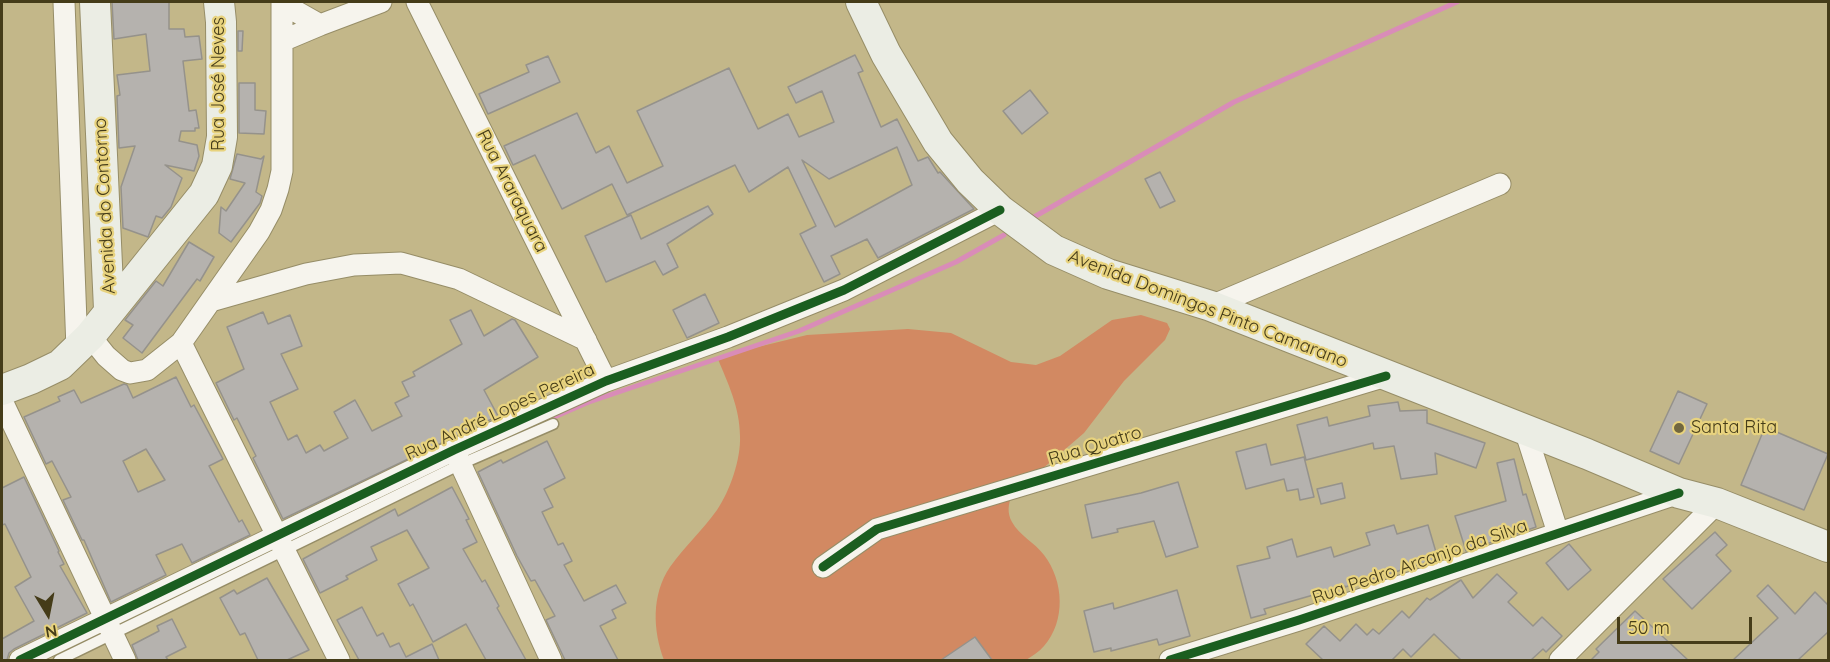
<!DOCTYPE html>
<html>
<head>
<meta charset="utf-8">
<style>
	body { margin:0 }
	#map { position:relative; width:1830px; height:662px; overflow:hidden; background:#c3b789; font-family:Quicksand,sans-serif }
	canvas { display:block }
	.frame { position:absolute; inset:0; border:3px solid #453c19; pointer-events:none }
	.north { position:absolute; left:18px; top:584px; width:60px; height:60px; -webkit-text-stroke:4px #e8d37e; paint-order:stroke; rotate:170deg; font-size:16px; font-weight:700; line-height:24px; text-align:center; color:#453c19 }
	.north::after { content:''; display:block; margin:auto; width:21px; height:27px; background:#453c19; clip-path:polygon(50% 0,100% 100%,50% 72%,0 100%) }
	.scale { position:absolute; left:1617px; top:617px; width:135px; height:27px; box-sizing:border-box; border:3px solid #453c19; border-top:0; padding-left:8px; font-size:18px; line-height:21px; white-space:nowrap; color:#453c19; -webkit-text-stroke:4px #e8d37e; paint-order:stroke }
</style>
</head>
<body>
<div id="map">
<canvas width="1830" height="662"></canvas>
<div class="frame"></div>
<div class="north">N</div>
<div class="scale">50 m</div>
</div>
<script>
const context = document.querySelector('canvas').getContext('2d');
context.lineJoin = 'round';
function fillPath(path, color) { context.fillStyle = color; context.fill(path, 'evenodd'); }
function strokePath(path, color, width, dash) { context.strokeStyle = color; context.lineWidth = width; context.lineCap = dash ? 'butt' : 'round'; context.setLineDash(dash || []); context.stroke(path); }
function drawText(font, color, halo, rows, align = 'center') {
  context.font = font + ' Quicksand,sans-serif'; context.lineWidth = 4.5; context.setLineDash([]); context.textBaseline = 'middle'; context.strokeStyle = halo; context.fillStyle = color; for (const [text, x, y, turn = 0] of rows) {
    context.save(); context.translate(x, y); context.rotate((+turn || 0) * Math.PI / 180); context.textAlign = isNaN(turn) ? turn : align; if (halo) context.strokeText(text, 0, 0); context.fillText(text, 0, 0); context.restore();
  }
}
fillPath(new Path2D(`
	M1141,315L1167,323L1170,329L1165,340L1124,381L1084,433L1012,495C1008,504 1007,513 1012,522C1019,535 1035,543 1044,555C1064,581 1066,621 1044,646C1039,652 1032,656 1026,660H664C653,631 651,595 670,567C684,547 703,530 717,510C730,491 741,459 740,436C740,408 728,383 717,357L807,335L908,329L951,333L1011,362L1036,365L1060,356L1112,320Z`), '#d28962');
strokePath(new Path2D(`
	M1034,217L1234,102L1457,2
	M508,437L589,402L799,331L956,262L1004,235`), '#d98cb8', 5);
const building = new Path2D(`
	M112,2H169V29H184L185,37L199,36L202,59L183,61L189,111L196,110L199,128H195V131H181L179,141L197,145L199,156L194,171L165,165L182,178L171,207L162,218L156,216L148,237L123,228L121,187L135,146L119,148L117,96L120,95L117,75L150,71L146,34L114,39Z
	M238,31H243L242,51H238Z
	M855,55L863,71L858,73L881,127L897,119L918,161L928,157L938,173L940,172L974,209L878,258L867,239L831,256L840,274L824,282L800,234L816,226L788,167L749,192L735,165L627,215L612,184L562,209L535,155L513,165L504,146L577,113L596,153L609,146L627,183L663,166L637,111L729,68L758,129L788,114L799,137L834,122L822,91L796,103L788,87ZM897,147L912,185L835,227L802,160L829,179Z
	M548,56L560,82L488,114L479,94L529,72L526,65Z
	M239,83H255V110L266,111L264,134L239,133Z
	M1030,90L1048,113L1022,134L1003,111Z
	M237,154L261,159L264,156L256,192L262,196L260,203L231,242L219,233L221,207L226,211L245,183L230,179Z
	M1160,172L1175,201L1160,208L1145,179Z
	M708,206L713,214L667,244L678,267L663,275L655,261L606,282L585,236L631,215L641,239Z
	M189,242L214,257L200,281L197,279L142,353L123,338L133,325L125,320L156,281L163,286Z
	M705,294L719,323L687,338L673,310Z
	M471,310L484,336L512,319L515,320L538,357L484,390L498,416L283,519L253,458L256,456L237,418L234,420L216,383L244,369L227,327L263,312L268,324L290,315L302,346L281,354L298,389L270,402L288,440L297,435L306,453L320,445L324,451L348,438L334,412L355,400L372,431L402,416L395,403L409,396L402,382L415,376L413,372L462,344L450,320Z
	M176,377L191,407L194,405L223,459L209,466L239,522L242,520L250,535L192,563L182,544L156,555L166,575L111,602L84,540H82L63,500L71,497L52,461L46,464L24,417L60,401L58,397L74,390L81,403L124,384L127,385L133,398ZM146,449L165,480L138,492L123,461Z
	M1678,391L1707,404L1679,464L1650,451Z
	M1398,402L1400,411L1427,410V423L1485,443L1476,468L1435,453L1437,474L1401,479L1394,446L1374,449L1373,443L1306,460L1297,425L1327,417L1329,426L1370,416L1368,406Z
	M1765,427L1828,454L1804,510L1741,485Z
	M547,441L565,478L544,489L553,507L542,512L558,545L563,543L572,561L564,565L584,601L616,585L626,603L612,610L616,618L600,626L618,660H565L546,620L555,616L535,580L531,581L517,556L478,472L501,460L503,463Z
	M1266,444L1271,465L1304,457L1314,497L1300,500L1298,489L1287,491L1284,479L1246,489L1236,452Z
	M1514,459L1523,495L1526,494L1536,527L1466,551L1455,516L1506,501L1497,463Z
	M24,477L59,551L58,552L64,564L60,566L87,613L14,649L9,653L7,660H2V639L34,621L15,587L31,577L5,524L2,525V488Z
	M1178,482L1198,547L1166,557L1154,521L1117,529L1118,532L1092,538L1085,505L1141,493Z
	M1342,483L1345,498L1321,504L1317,489Z
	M452,487L469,519L466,520L477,542L463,549L482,582L485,580L499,606L497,608L526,660H486L466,624L433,642L413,604L410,606L398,584L429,568L407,530L371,547L377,560L346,576L348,579L320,593L303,559L395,509L398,516Z
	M1394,525L1397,534L1428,525L1438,559L1345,587V586L1264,609L1266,614L1251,618L1237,566L1270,558L1267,547L1292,539L1297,557L1331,547L1334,557L1370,545L1366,533Z
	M1715,532L1727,545L1716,555L1731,571L1692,609L1663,579Z
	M1569,544L1591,570L1568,590L1546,563Z
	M1497,574L1517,593L1508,602L1533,626L1542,617L1562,636L1546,652L1543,649L1531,660H1461L1434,634L1411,657L1403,649L1392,660H1323L1306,644L1324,626L1340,641L1356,624L1367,635L1373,629L1379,634L1402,611L1409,618L1427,598L1430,600L1461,580L1473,598Z
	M267,578L309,650L287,660H258L245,633L240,635L220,598L234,590L237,594Z
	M1768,585L1795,614L1815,592L1828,605V632L1798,660H1733L1778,618L1757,596Z
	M1177,590L1190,636L1159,645L1157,639L1111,651V648L1094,652L1084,611L1113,603L1114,609Z
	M362,607L377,636L383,633L390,647L399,643L406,657L432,644L439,660H359L337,620Z
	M1635,611L1688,660H1591L1599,652L1596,649Z
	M172,619L186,647L166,657L168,660H138L132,645L159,631L157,626Z
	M975,637L992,660H941Z`);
fillPath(building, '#b5b2ae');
strokePath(building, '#95928b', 1.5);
const lane = new Path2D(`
	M59,660L461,464L553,424`);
const street = new Path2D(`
	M64,2L77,349
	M417,2L606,381
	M320,25L381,2
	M282,41L320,25L297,12L284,2
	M211,301L306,274L354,265L401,263L459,279L586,340
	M1211,306L1500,184
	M90,336L106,356L122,370L130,373L147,370L181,343L259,232L271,210L278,189L282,171V2
	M181,343L339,660
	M2,401L125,660
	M1525,430L1558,533
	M454,450L551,660
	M823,567L877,529L1386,376
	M20,660L454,450L606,381L728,337L844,290L1000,210
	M1170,660L1299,620L1679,493
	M1560,660L1717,503`);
const secondary = new Path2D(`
	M95,2L109,309
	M861,2L886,54L938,142L970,181L1000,210L1054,250L1108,274L1211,306L1587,454L1679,493L1717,503L1828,547
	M2,390L31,379L60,365L90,336L204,194L217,166L222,137L221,22L219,2`);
strokePath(lane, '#968d67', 13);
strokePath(street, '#968d67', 23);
strokePath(secondary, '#968d67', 32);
strokePath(lane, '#f6f4ed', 10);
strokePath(street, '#f6f4ed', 21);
strokePath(secondary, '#ebede4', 30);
strokePath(new Path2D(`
	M823,567L877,529L1386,376
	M20,660L454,450L606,381L728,337L844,290L1000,210
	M1170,660L1299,620L1679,493`), '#1b5e20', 9);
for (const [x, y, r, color] of [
	[1679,428,6,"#716740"]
]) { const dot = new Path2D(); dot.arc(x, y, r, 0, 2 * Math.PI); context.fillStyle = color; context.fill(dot); strokePath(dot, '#e8d37e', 2); }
drawText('18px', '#453c19', '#e8d37e', [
	["Rua José Neves",219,84,-90],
	["Rua Araraquara",512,191,63],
	["Avenida do Contorno",105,206,-93],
	["Avenida Domingos Pinto Camarano",1208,309,21],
	["Rua André Lopes Pereira",500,412,-25],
	["Rua Quatro",1095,446,-17],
	["Rua Pedro Arcanjo da Silva",1420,562,-19]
]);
drawText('18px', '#453c19', '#e8d37e', [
	["Santa Rita",1691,428]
], 'left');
</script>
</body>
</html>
